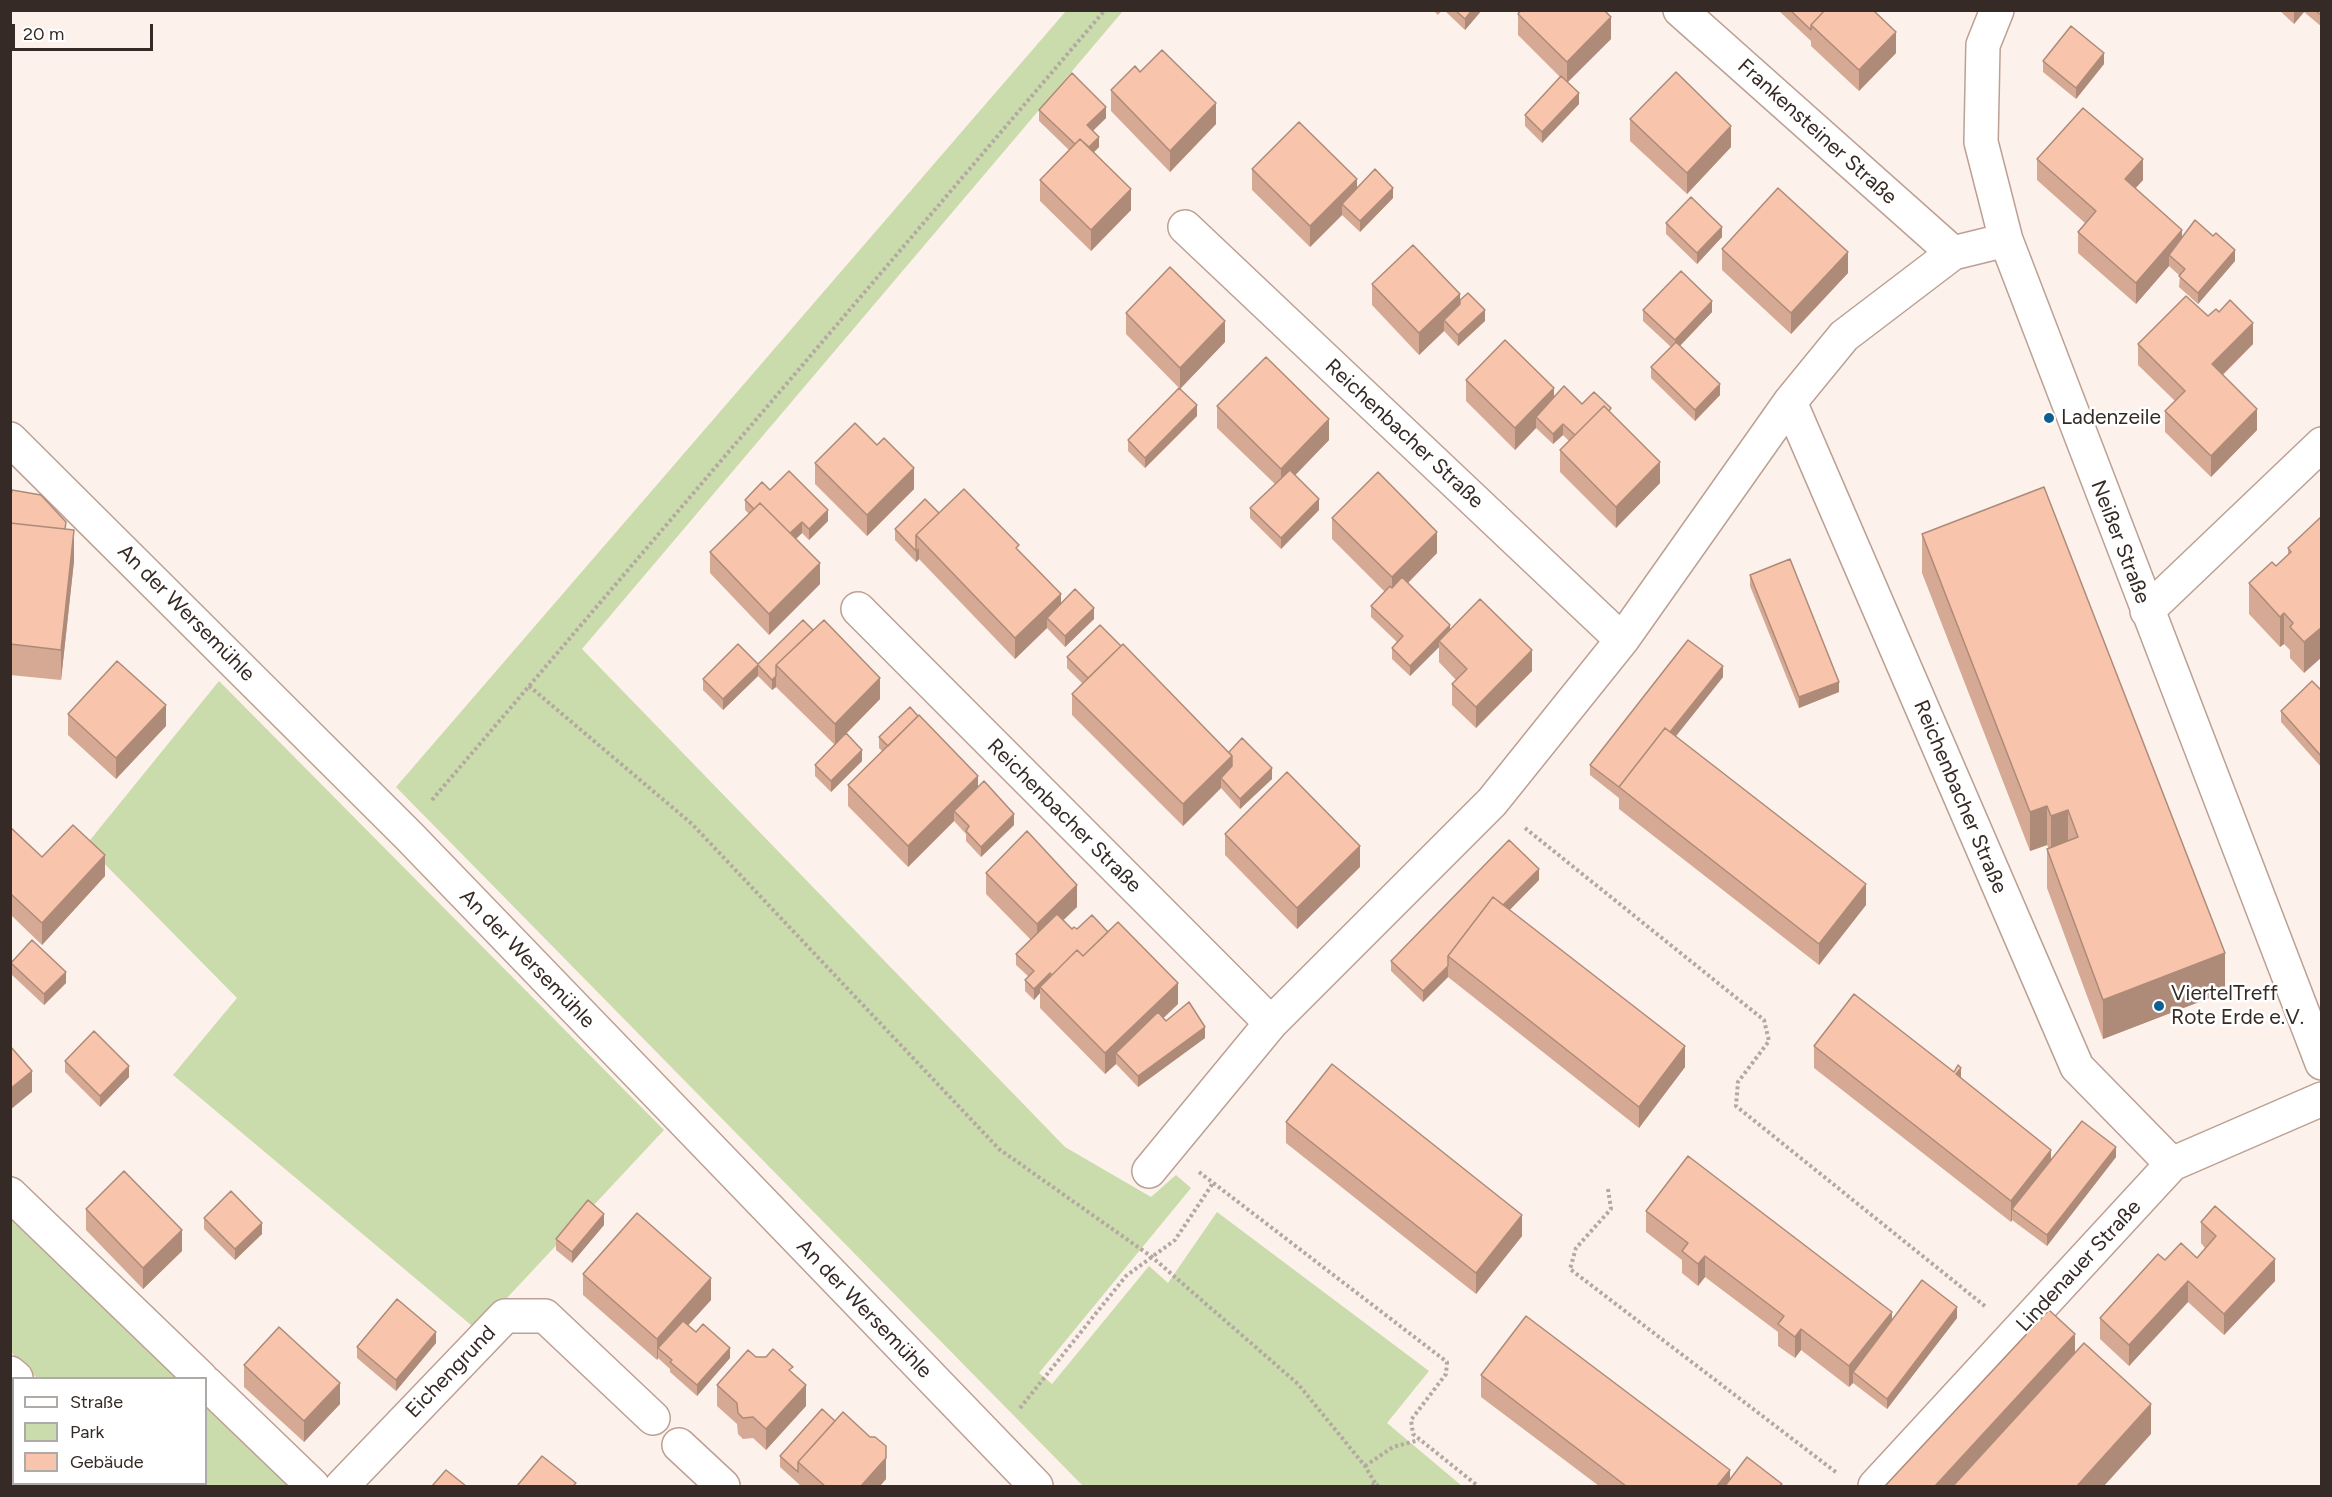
<!DOCTYPE html>
<html>
<head>
<meta charset="utf-8">
<style>
	body { margin:0 }
	#map { position:relative; width:2332px; height:1497px; overflow:hidden; background:#fdf1eb; font-family:Figtree,sans-serif }
	canvas { display:block }
	.frame { position:absolute; inset:0; border:12px solid #352a25; pointer-events:none }
	.legend { position:absolute; left:12px; top:1377px; width:195px; height:108px; box-sizing:border-box; background:#fff; border:2px solid #aeaaa8; margin:0; padding:8px 10px; list-style:none; font-size:18px; color:#352a25 }
	.legend li { display:flex; align-items:center; gap:12px; height:30px }
	.legend b { width:30px; border:2px solid #aeaaa8 }
	.scale { position:absolute; left:12px; top:24px; width:141px; height:27px; box-sizing:border-box; border:3px solid #352a25; border-top:0; padding-left:8px; font-size:18px; line-height:21px; white-space:nowrap; color:#352a25; -webkit-text-stroke:4px #fff; paint-order:stroke }
</style>
</head>
<body>
<div id="map">
<canvas width="2332" height="1497"></canvas>
<div class="frame"></div>
<ul class="legend">
<li><b style="height:8px;background:#fff"></b>Straße</li>
<li><b style="height:16px;background:#cadbac"></b>Park</li>
<li><b style="height:16px;background:#f8c5ac"></b>Gebäude</li>
</ul>
<div class="scale">20 m</div>
</div>
<script>
const context = document.querySelector('canvas').getContext('2d');
context.lineJoin = 'round';
function fillPath(path, color) { context.fillStyle = color; context.fill(path, 'evenodd'); }
function strokePath(path, color, width, dash) { context.strokeStyle = color; context.lineWidth = width; context.lineCap = dash ? 'butt' : 'round'; context.setLineDash(dash || []); context.stroke(path); }
function drawText(font, color, halo, rows, align = 'center') {
  context.font = font + ' Figtree,sans-serif'; context.lineWidth = 5; context.setLineDash([]); context.textBaseline = 'middle'; context.strokeStyle = halo; context.fillStyle = color; for (const [text, x, y, turn = 0] of rows) {
    context.save(); context.translate(x, y); context.rotate((+turn || 0) * Math.PI / 180); context.textAlign = isNaN(turn) ? turn : align; if (halo) context.strokeText(text, 0, 0); context.fillText(text, 0, 0); context.restore();
  }
}
fillPath(new Path2D(`
	M1066,11H1123L582,649L1065,1147L1151,1197L1176,1175L1191,1188L1039,1373L1052,1384L1149,1266L1168,1283L1217,1212L1429,1371L1387,1423L1462,1486H1083L396,787Z
	M219,681L664,1130L477,1330L173,1075L237,998L86,845Z
	M10,1204L188,1378L36,1377L11,1352Z
	M206,1396L299,1486H160L157,1484H206Z`), '#cadbac');
const minor = new Path2D(`
	M1680,10L1953,253
	M1997,10L1983,45L1981,142L2006,240L2322,1063
	M1185,227L1622,640
	M1790,402L2077,1067L2172,1164
	M10,439L409,836L1036,1486
	M858,609L1271,1023
	M2147,611L2322,444
	M1149,1171L1271,1023L1492,802L1622,640L1790,402L1844,336L1953,253L2006,240
	M10,1194L201,1378
	M10,1373L16,1378
	M206,1383L313,1486
	M679,1445L723,1486
	M139,1484L142,1486
	M342,1486L505,1316H545L653,1418
	M1875,1486L2172,1164L2322,1099`);
strokePath(minor, '#bca093', 36);
strokePath(new Path2D(`
	M529,686L692,824L999,1149L1152,1257L1298,1384L1365,1466L1375,1483
	M432,800L1105,10
	M1525,828L1764,1020L1769,1041L1738,1082L1736,1106L1986,1307
	M1199,1172L1447,1362L1446,1374L1411,1420L1413,1434L1478,1486
	M1608,1189L1611,1209L1576,1248L1570,1269L1837,1473
	M1020,1408L1126,1276L1175,1240L1213,1183
	M1365,1466L1393,1447L1419,1440
	M1372,1486L1375,1483L1378,1486`), '#b4a8a3', 4, [3, 3]);
strokePath(minor, '#fff', 33);
fillPath(new Path2D(`
	M1433,10H1442L1438,15Z
	M1444,10H1482L1465,30Z
	M1778,10H1873L1896,53L1859,91L1811,46V41Z
	M2279,10H2322V27L2304,12L2294,24Z
	M1518,14L1611,39L1567,82L1579,104L1542,143L1525,126V115L1560,77L1518,35Z
	M2043,61L2104,64L2076,99L2043,72Z
	M1140,72L1216,124L1170,172L1111,111V90Z
	M1039,110L1106,118L1093,131L1099,147L1094,152L1131,210L1091,251L1040,201V180L1069,150L1039,121Z
	M1630,119L1731,147L1687,194L1630,141Z
	M2037,159L2143,180L2135,188L2182,239L2235,261L2198,304L2179,287L2180,276L2169,266L2136,304L2078,253V232L2085,223L2037,180Z
	M1252,169L1357,188L1393,198L1360,232L1342,215L1310,247L1252,190Z
	M1666,223L1722,237L1697,264L1666,234Z
	M1722,249L1848,273L1791,334L1722,270Z
	M1372,284L1460,300L1485,321L1458,346L1444,331L1419,355L1372,305Z
	M1643,310L1712,312L1680,346L1720,395L1695,421L1651,378V367L1671,347L1643,321Z
	M1126,313L1225,342L1180,389L1126,334Z
	M2208,316L2253,344L2223,375L2257,430L2211,477L2165,432V411L2175,401L2138,365V344Z
	M1466,380L1554,396L1611,413L1660,483L1616,528L1560,472V450L1569,441L1563,435L1553,444L1536,428L1515,450L1466,401Z
	M1217,406L1329,440L1295,475L1319,510L1281,549L1250,518V508L1275,484L1217,428Z
	M1197,416L1145,468L1128,451V440Z
	M815,463L914,489L867,536L815,484Z
	M10,500L66,529L74,561L61,680L10,675Z
	M745,500L828,521L809,540L802,533L796,539L820,584L769,635L710,573V552L749,514L745,510Z
	M939,513L1019,551L1061,603L1094,619L1065,647L1047,628L1015,659L919,559L916,562L895,540V529Z
	M2322,516L2304,673L2290,658V650L2284,644L2280,647L2249,614V583L2276,566L2288,555V548Z
	M1332,518L1437,553L1408,583L1450,629L1532,671L1476,728L1452,705V684L1456,680L1439,662V647L1410,676L1392,659V648L1397,642L1371,617V606L1385,592L1332,539Z
	M1922,534L2225,992L2103,1039L2047,888V849H2049L2047,845L2030,851L1922,573Z
	M1750,575L1839,692L1799,708L1750,586Z
	M803,620L880,699L835,745L776,687L772,690L758,676L723,710L703,690V679L758,664Z
	M1121,646L1229,752L1272,779L1240,809L1221,788L1183,826L1072,715V694L1082,683L1067,668V657Z
	M1723,677L1676,736L1866,905L1819,965L1619,809V798L1590,775V765Z
	M2322,691V768L2281,722V711Z
	M68,714L166,726L116,779L68,735Z
	M879,737L978,787L1014,825L981,857L966,841V834L954,821L908,867L848,806V785L882,751L879,748Z
	M862,761L831,792L815,776V765Z
	M10,827L42,857L105,876L42,945L12,916Z
	M1225,834L1360,867L1297,929L1225,855Z
	M986,873L1077,907L1063,920L1072,929L1178,1004L1163,1018L1166,1021L1205,1038L1138,1087L1116,1064L1105,1074L1040,1008V993L1034,1000L1025,991V980L1029,977L1016,965V954L1031,940L986,894Z
	M1539,880L1509,910L1685,1067L1639,1128L1448,977L1423,1002L1391,971V961Z
	M11,963L66,983L44,1005L11,974Z
	M1814,1046L1961,1078L2051,1160L2116,1157L2047,1246L2012,1220L2011,1222L1814,1068Z
	M65,1061L129,1077L100,1107L65,1072Z
	M1286,1122L1522,1236L1476,1294L1286,1143Z
	M86,1209L182,1251L143,1289L86,1230Z
	M1646,1211L1892,1321L1957,1318L1887,1409L1853,1383L1849,1387L1801,1350L1795,1358L1778,1346V1332L1705,1277L1698,1286L1682,1273V1260L1646,1232Z
	M204,1218L262,1234L235,1260L204,1229Z
	M2201,1222L2275,1281L2224,1335L2188,1302L2129,1366L2100,1339V1318L2165,1260L2197,1258L2205,1248L2201,1243Z
	M604,1225L572,1263L556,1250V1239Z
	M583,1274L711,1300L688,1325L730,1358L697,1396L670,1372V1369L658,1358L657,1360L583,1295Z
	M436,1343L396,1391L357,1358V1347Z
	M244,1365L340,1404L304,1442L244,1387Z
	M793,1373L806,1406L766,1450L753,1438L743,1439L738,1434L737,1424L717,1406V1385Z
	M1481,1375L1730,1480L1782,1486H1599L1481,1397Z
	M780,1456L886,1479L880,1486H801L780,1467Z`), '#d5a994');
fillPath(new Path2D(`
	M1472,10H1482L1465,30V19Z
	M2294,10H2304V12L2294,24Z
	M1611,17V39L1567,83V62Z
	M1896,32V53L1859,91V70Z
	M2104,53V64L2076,99V88Z
	M1579,93V104L1542,143V132Z
	M1216,103V124L1170,172V151Z
	M1106,107V118L1087,136V125Z
	M1731,126V147L1687,194V173Z
	M1099,137V147L1083,163V153Z
	M2143,159V180L2125,200V179Z
	M1357,179V200L1342,204V215L1310,247V226Z
	M1393,188V198L1360,232V221Z
	M1131,189V210L1091,251V230Z
	M1722,227V237L1697,264V253Z
	M2182,230V252L2169,255V266L2136,304V283Z
	M2235,250V261L2198,304V293Z
	M1848,252V273L1791,334V313Z
	M1460,294V315L1444,320V331L1419,355V333Z
	M1712,301V312L1675,351V340Z
	M1485,310V321L1458,346V335Z
	M1225,321V342L1180,389V368Z
	M2253,323V344L2212,385V364Z
	M1720,384V395L1695,421V410Z
	M1554,388V409L1536,417V428L1515,450V428Z
	M1197,405V416L1145,468V458Z
	M2257,409V430L2211,477V456Z
	M1329,419V440L1281,490V469Z
	M1563,424V435L1553,444V434Z
	M1660,462V483L1616,528V507Z
	M914,468V489L867,536V515Z
	M1319,499V510L1281,549V538Z
	M828,510V521L809,540V529Z
	M802,522V533L785,549V538Z
	M74,530V561L61,680V650Z
	M1437,532V553L1392,599V577Z
	M919,548V559L916,562V551Z
	M820,563V584L769,635V614Z
	M1061,594V615L1047,618V628L1015,659V638Z
	M1094,608V619L1065,647V636Z
	M2284,613V644L2280,647V617Z
	M1450,625V636L1439,641V647L1410,676V666Z
	M2322,627V657L2304,673V642Z
	M1532,650V671L1476,728V707Z
	M758,665V676L723,710V699Z
	M1723,666V677L1629,795L1624,791Z
	M776,676V687L772,690V680Z
	M880,678V699L835,745V724Z
	M1839,682V692L1799,708V697Z
	M166,705V726L116,779V758Z
	M862,750V761L831,792V781Z
	M1232,756V777L1221,778V788L1183,826V804Z
	M1272,768V779L1240,809V799Z
	M978,776V797L954,811V821L908,867V846Z
	M2047,806V845L2030,851V812Z
	M2068,810V849L2051,855V816Z
	M1014,814V825L981,857V847Z
	M1360,846V867L1297,929V908Z
	M105,855V876L42,945V923Z
	M1539,869V880L1498,922V911Z
	M1866,884V905L1819,965V944Z
	M1077,885V907L1037,946V924Z
	M12,895V916L10,917V896Z
	M2225,953V992L2103,1039V1000Z
	M1448,966V977L1423,1002V991Z
	M66,972V983L44,1005V994Z
	M1050,973V984L1040,987V993L1034,1000V989Z
	M1178,983V1004L1121,1059L1116,1053V1064L1105,1074V1053Z
	M1205,1027V1038L1138,1087V1076Z
	M1685,1046V1067L1639,1128V1107Z
	M129,1066V1077L100,1107V1096Z
	M1961,1068V1089L1956,1074Z
	M32,1071V1092L10,1110V1089Z
	M2116,1147V1157L2047,1246V1235Z
	M2051,1150V1171L2012,1209V1220L2011,1222V1201Z
	M604,1214V1225L572,1263V1252Z
	M1522,1215V1236L1476,1294V1273Z
	M262,1223V1234L235,1260V1249Z
	M182,1230V1251L143,1289V1268Z
	M1705,1256V1277L1698,1286V1264Z
	M2275,1259V1281L2224,1335V1314Z
	M711,1278V1300L663,1353L658,1348V1358L657,1360V1339Z
	M2188,1281V1302L2129,1366V1345Z
	M1957,1307V1318L1887,1409V1399Z
	M1892,1312V1333L1853,1372V1383L1849,1387V1366Z
	M1801,1329V1350L1795,1358V1337Z
	M436,1332V1343L396,1391V1380Z
	M2075,1334V1365L1964,1486H1935Z
	M730,1348V1358L697,1396V1385Z
	M340,1383V1404L304,1442V1421Z
	M806,1385V1406L766,1450V1429Z
	M2151,1404V1434L2104,1486H2077Z
	M886,1458V1479L880,1486H861Z
	M1730,1470V1486H1717Z`), '#ae8a78');
const building = new Path2D(`
	M1455,10H1472L1465,19Z
	M1521,10H1604L1611,17L1567,62L1518,14Z
	M1790,10H1825L1811,25V30Z
	M1825,10H1873L1896,32L1859,70L1811,25Z
	M2315,10H2322V16Z
	M2071,26L2104,53L2076,88L2043,61Z
	M1162,50L1216,103L1170,151L1111,90L1135,66L1140,72Z
	M1676,72L1731,126L1687,173L1630,119Z
	M1072,73L1106,107L1087,125L1099,137L1089,147L1080,139L1075,144L1039,110Z
	M1561,76L1579,93L1542,132L1525,115Z
	M2083,108L2143,159L2125,179L2182,230L2136,283L2078,232L2096,211L2037,159Z
	M1299,122L1357,179L1310,226L1252,169Z
	M1080,139L1131,189L1091,230L1040,180Z
	M1375,169L1393,188L1360,221L1342,204Z
	M1778,188L1848,252L1791,313L1722,249Z
	M1691,197L1722,227L1697,253L1666,223Z
	M2195,220L2213,236L2216,233L2235,250L2198,293L2179,276L2185,269L2169,255Z
	M1413,245L1460,294L1419,333L1372,284Z
	M1170,267L1225,321L1180,368L1126,313Z
	M1681,271L1712,301L1675,340L1643,310Z
	M1468,293L1485,310L1458,335L1444,320L1460,304V300Z
	M2186,296L2208,316L2216,309L2219,312L2230,300L2253,323L2212,364L2257,409L2211,456L2165,411L2185,391L2138,344Z
	M1505,340L1554,388L1515,428L1466,380Z
	M1676,342L1720,384L1695,410L1651,367Z
	M1266,357L1329,419L1281,469L1217,406Z
	M1564,386L1582,404L1594,392L1611,408L1609,411L1604,406L1575,435L1563,424L1553,434L1536,417Z
	M1179,388L1197,405L1145,458L1128,440Z
	M1604,406L1660,462L1616,507L1560,450Z
	M855,423L877,445L884,438L914,468L867,515L815,463Z
	M1290,470L1319,499L1281,538L1250,508Z
	M789,471L828,510L809,529L802,522L790,533L760,503L754,509L745,500L762,482L770,490Z
	M1378,472L1437,532L1392,577L1332,518Z
	M2044,487L2225,953L2103,1000L2047,849L2078,837L2068,810L2051,816L2047,806L2030,812L1922,534Z
	M964,489L1019,545L1016,548L1061,594L1015,638L916,535Z
	M12,490L41,495L66,522L65,529L10,523V500Z
	M925,499L939,513L916,535V551L895,529Z
	M760,503L820,563L769,614L710,552Z
	M2322,516V627L2304,642L2290,627L2293,623L2284,613L2280,617L2249,583L2272,562L2276,566L2291,552L2288,548Z
	M10,523L74,530L61,650L10,644Z
	M1790,559L1839,682L1799,697L1750,575Z
	M1402,577L1450,625L1410,666L1392,648L1403,636L1371,606L1390,586L1392,588Z
	M1075,589L1094,608L1065,636L1047,618Z
	M1480,599L1532,650L1476,707L1452,684L1467,669L1439,641Z
	M803,620L813,630L776,665V676L772,680L758,665L723,699L703,679L738,644L758,664Z
	M824,620L880,678L835,724L776,665Z
	M1100,625L1121,646L1088,678L1067,657Z
	M1688,640L1723,666L1670,732L1665,728L1619,787L1590,765Z
	M1123,644L1232,756L1183,804L1072,694Z
	M117,661L166,705L116,758L68,714Z
	M2312,681L2322,691V757L2281,711Z
	M910,707L918,716L888,746L879,737Z
	M919,715L978,776L908,846L848,785Z
	M1665,728L1866,884L1819,944L1619,787Z
	M846,733L862,750L831,781L815,765Z
	M1242,738L1272,768L1240,799L1221,778L1232,766V756L1229,752Z
	M1287,772L1360,846L1297,908L1225,834Z
	M984,781L1014,814L981,847L966,831L969,826L954,811Z
	M73,825L105,855L42,923L12,895L10,896V827L42,857Z
	M1027,831L1077,885L1037,924L986,873Z
	M1509,840L1539,869L1503,905L1493,897L1448,956V966L1423,991L1391,961Z
	M1493,897L1685,1046L1639,1107L1448,956Z
	M1057,914L1072,929L1074,927L1077,929L1092,915L1108,932L1083,956L1077,950L1052,975L1050,973L1034,989L1025,980L1034,971L1016,954Z
	M1118,922L1178,983L1105,1053L1040,987L1077,950L1083,956Z
	M32,940L66,972L44,994L11,963Z
	M1854,994L1954,1072L1958,1065L1961,1068L1956,1074L2051,1150L2011,1201L1814,1046Z
	M1189,1002L1205,1027L1138,1076L1116,1053L1158,1012L1166,1021Z
	M94,1031L129,1066L100,1096L65,1061Z
	M10,1046L32,1071L10,1089Z
	M1332,1064L1522,1215L1476,1273L1286,1122Z
	M2082,1121L2116,1147L2047,1235L2012,1209Z
	M1688,1156L1892,1312L1849,1366L1801,1329L1795,1337L1778,1324L1784,1316L1705,1256L1698,1264L1682,1251L1688,1243L1646,1211Z
	M124,1171L182,1230L143,1268L86,1209Z
	M231,1191L262,1223L235,1249L204,1218Z
	M588,1200L604,1214L572,1252L556,1239Z
	M2215,1206L2275,1259L2224,1314L2188,1281L2129,1345L2100,1318L2158,1254L2165,1260L2181,1243L2197,1258L2216,1236L2201,1222Z
	M637,1213L711,1278L657,1339L583,1274Z
	M1922,1280L1957,1307L1887,1399L1853,1372Z
	M397,1299L436,1332L396,1380L357,1347Z
	M2049,1310L2075,1334L1935,1486H1885Z
	M1526,1316L1730,1470L1717,1486H1626L1481,1375Z
	M683,1321L696,1332L703,1324L730,1348L697,1385L670,1362L672,1360L658,1348Z
	M279,1327L340,1383L304,1421L244,1365Z
	M2084,1343L2151,1404L2077,1486H1953Z
	M773,1349L793,1367L789,1370L806,1385L766,1429L753,1417L743,1418L738,1413L737,1403L717,1385L748,1350L756,1357H766Z
	M822,1409L835,1421L798,1462V1472L780,1456Z
	M843,1412L870,1437H875L886,1446V1458L861,1486H825L798,1462Z
	M14,1426V1484H88L90,1485L89,1486H13L10,1485V1430Z
	M542,1456L576,1483L573,1486H517Z
	M1747,1457L1782,1484L1779,1486H1725Z
	M446,1470L466,1486H432Z`);
fillPath(building, '#f8c5ac');
strokePath(building, '#ae8a78', 1.5);
for (const [x, y, r, color] of [
	[2049,418,6,"#0f6092"],
	[2159,1006,6,"#0f6092"]
]) { const dot = new Path2D(); dot.arc(x, y, r, 0, 2 * Math.PI); context.fillStyle = color; context.fill(dot); strokePath(dot, '#fff', 2); }
drawText('21px', '#352a25', '#fff', [
	["Frankensteiner Straße",1817,132,42],
	["Reichenbacher Straße",1404,434,43],
	["Neißer Straße",2120,542,69],
	["An der Wersemühle",186,613,45],
	["Reichenbacher Straße",1960,797,67],
	["Reichenbacher Straße",1064,816,45],
	["An der Wersemühle",527,959,46],
	["Lindenauer Straße",2079,1266,-47],
	["An der Wersemühle",864,1309,46],
	["Eichengrund",451,1372,-46]
]);
drawText('21px', '#352a25', '#fff', [
	["Ladenzeile",2061,418],
	["ViertelTreff",2171,994],
	["Rote Erde e.V.",2171,1018]
], 'left');
</script>
</body>
</html>
